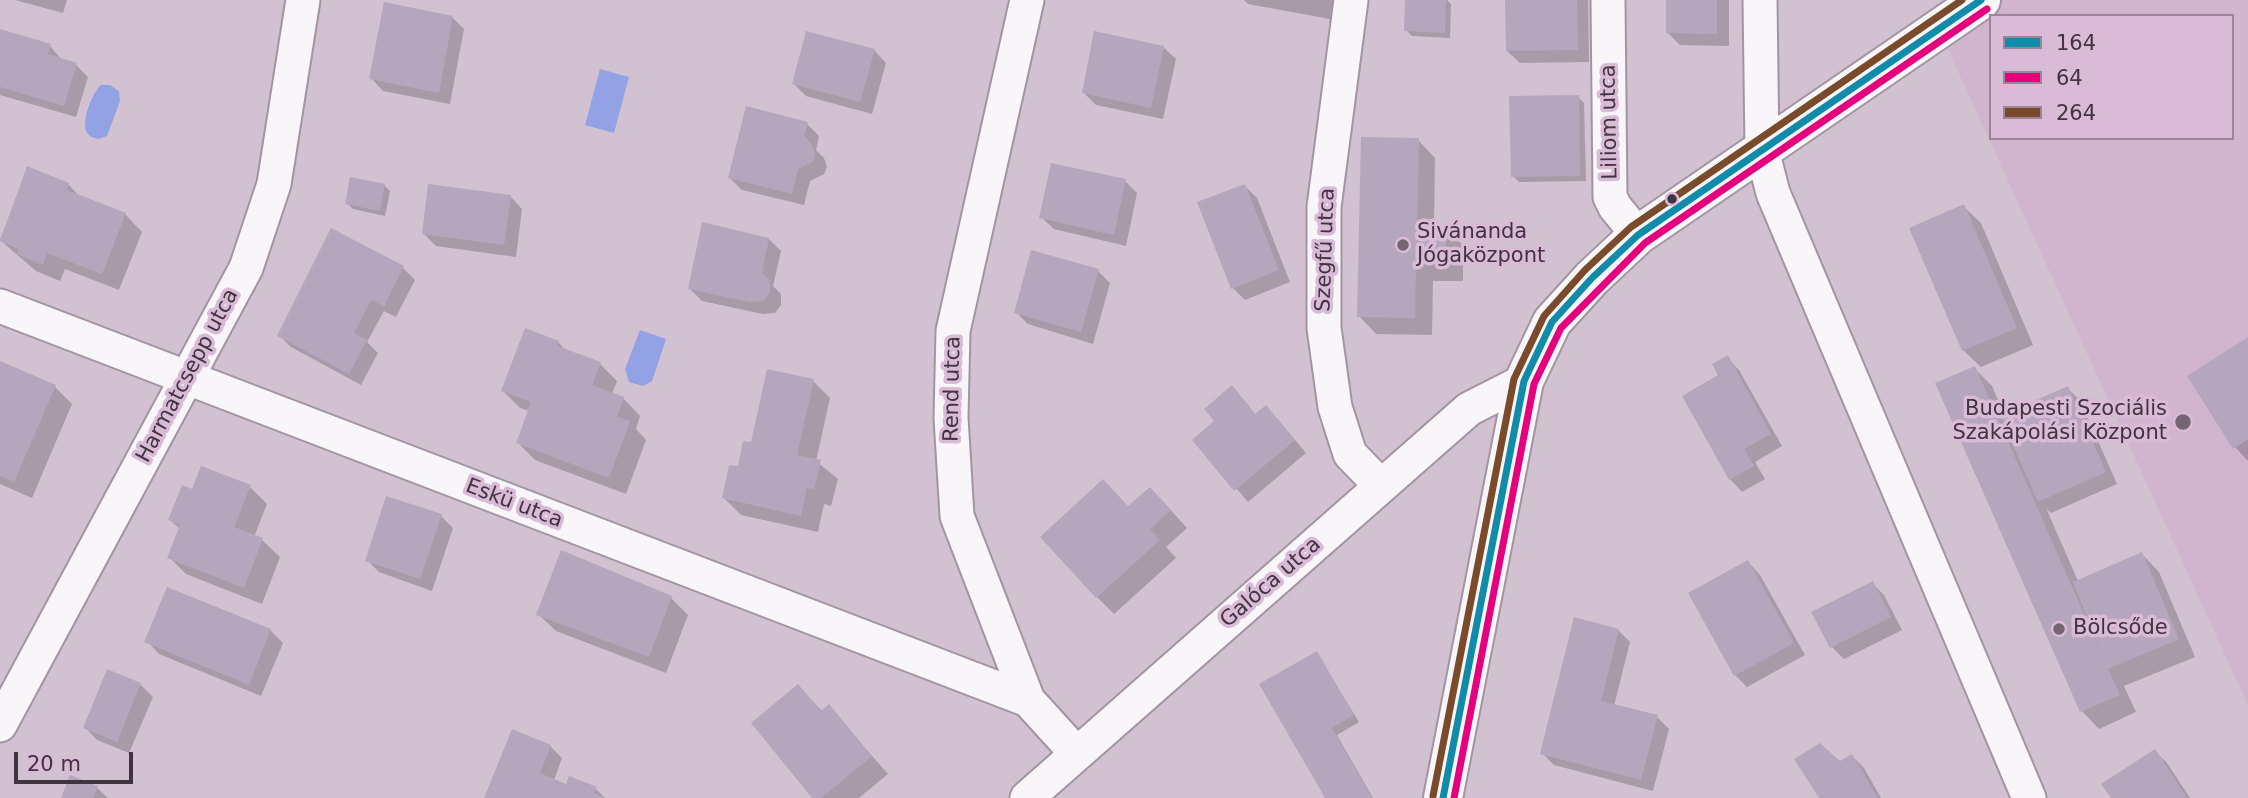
<!DOCTYPE html>
<html>
<head>
<meta charset="utf-8">
<style>
	body { margin:0 }
	#map { position:relative; width:2248px; height:798px; overflow:hidden; background:#d2c1d1; font-family:"DejaVu Sans",sans-serif }
	canvas { display:block }
	.legend { position:absolute; left:1989px; top:14px; width:245px; height:126px; box-sizing:border-box; background:#d9bad7; border:2px solid #9c849b; margin:0; padding:9px 12px; list-style:none; font-size:21px; color:#413440 }
	.legend li { display:flex; align-items:center; gap:14px; height:35px }
	.legend b { width:35px; border:2px solid #9c849b }
	.scale { position:absolute; left:14px; top:752px; width:119px; height:32px; box-sizing:border-box; border:4px solid #413440; border-top:0; padding-left:9px; font-size:21px; line-height:24px; white-space:nowrap; color:#413440; -webkit-text-stroke:5px #d9bad7; paint-order:stroke }
</style>
</head>
<body>
<div id="map">
<canvas width="2248" height="798"></canvas>
<ul class="legend">
<li><b style="height:9px;background:#108caa"></b>164</li>
<li><b style="height:9px;background:#e5007d"></b>64</li>
<li><b style="height:9px;background:#7a4b2a"></b>264</li>
</ul>
<div class="scale">20 m</div>
</div>
<script>
const context = document.querySelector('canvas').getContext('2d');
context.lineJoin = 'round';
function fillPath(path, color) { context.fillStyle = color; context.fill(path, 'evenodd'); }
function strokePath(path, color, width, dash) { context.strokeStyle = color; context.lineWidth = width; context.lineCap = dash ? 'butt' : 'round'; context.setLineDash(dash || []); context.stroke(path); }
function drawText(font, color, halo, rows, align = 'center') {
  context.font = font + ' "DejaVu Sans",sans-serif'; context.lineWidth = 7; context.setLineDash([]); context.textBaseline = 'middle'; context.strokeStyle = halo; context.fillStyle = color; for (const [text, x, y, turn = 0] of rows) {
    context.save(); context.translate(x, y); context.rotate((+turn || 0) * Math.PI / 180); context.textAlign = isNaN(turn) ? turn : align; if (halo) context.strokeText(text, 0, 0); context.fillText(text, 0, 0); context.restore();
  }
}
fillPath(new Path2D(`
	M1981,0H2248V705L1939,30ZM1991,16H2232V138H1991Z`), '#d1b5cf');
fillPath(new Path2D(`
	M600,69L629,77L614,133L585,125Z
	M101,85H110L119,91L120,101L107,136L98,139C95,138 90,137 88,134C79,124 93,91 101,85Z
	M640,330L666,339L652,381L643,386L629,382L625,369Z`), '#92a2e4');
fillPath(new Path2D(`
	M15,0H67L63,13Z
	M1244,0H1333L1330,19L1248,4Z
	M1407,0H1447L1451,4L1450,38L1412,36L1406,30Z
	M1507,0H1588L1589,62L1520,63L1507,51Z
	M1668,0H1729V46L1680,45L1668,33Z
	M452,17L464,29L450,104L383,91L371,78Z
	M0,31L50,46L62,60L76,65L88,77L76,117L0,95Z
	M1163,47L1176,59L1163,119L1096,105L1084,93Z
	M874,50L886,63L872,114L806,96L794,84Z
	M1578,97L1584,103L1586,181L1519,182L1513,176Z
	M807,124L819,136L816,150L824,158L827,167L824,174L810,181L804,205L742,190L730,178Z
	M1418,140L1435,158L1434,228H1446L1463,245V281H1433L1432,335L1376,334L1359,316Z
	M28,168L68,184L80,197L125,214L142,232L119,290L65,269L60,281L36,271L0,240Z
	M1125,181L1137,193L1126,246L1054,229L1041,217Z
	M384,185L390,191L385,216L353,209L347,203Z
	M1245,186L1257,198L1290,282L1245,300L1233,288Z
	M510,196L522,209L516,257L436,246L424,234Z
	M1963,206L1981,223L2033,345L1981,367L1963,350Z
	M769,239L781,251L773,286L781,294V305L775,313L763,314L702,301L690,289Z
	M403,268L415,280L396,317L384,311L367,342L378,353L361,385L291,347L279,335Z
	M1098,271L1110,283L1093,344L1028,324L1016,312Z
	M2248,339V461L2235,447Z
	M558,342L566,351L600,364L617,381L612,394L623,398L640,416L636,429L646,440L626,494L535,460L518,443L530,411L520,408L503,391Z
	M1727,358L1739,370L1782,446L1755,462L1765,479L1742,492L1730,479L1721,376Z
	M0,363L55,387L72,404L32,498L0,484Z
	M1974,368L1992,386L2005,416L2067,388L2080,400L2117,484L2051,513L2046,508L2078,581L2142,554L2159,572L2195,657L2124,686L2136,712L2099,729L2082,711Z
	M813,381L830,398L816,461L838,479L831,506L824,504L818,532L741,515L724,498L753,444Z
	M1244,400L1256,415L1278,420L1306,453L1248,502L1195,440Z
	M250,487L267,504L254,537L262,540L280,557L262,604L186,574L169,557L180,529L170,520L193,491Z
	M1167,506L1187,528L1166,547L1176,558L1114,614L1097,597L1129,508Z
	M441,516L453,528L432,591L379,572L367,560Z
	M1748,562L1760,575L1805,655L1747,687L1735,675Z
	M1872,583L1884,595L1902,630L1844,659L1832,647L1814,613Z
	M671,598L688,615L666,673L556,631L538,614Z
	M270,630L283,643L261,696L159,654L147,641Z
	M1618,630L1630,642L1614,706L1657,717L1669,729L1653,791L1554,765L1542,753Z
	M1317,654L1359,722L1337,735L1373,798H1327Z
	M108,671L141,685L153,697L129,753L97,740L85,727Z
	M798,686L823,712L829,707L888,774L859,798H814Z
	M550,746L562,758L554,780L567,786L596,789L605,798H486Z
	M2155,751L2167,763L2190,798H2113Z
	M1852,756L1864,768L1881,798H1821L1840,763Z
	M71,777L97,788L108,798H63Z`), '#0003');
fillPath(new Path2D(`
	M1405,0H1446L1445,33L1404,31Z
	M1505,0H1577L1578,50L1506,51Z
	M1666,0H1717V34L1666,33Z
	M384,2L453,16L439,93L369,79Z
	M0,29L51,44L48,54L77,63L64,106L0,87Z
	M806,31L875,49L860,102L792,84Z
	M1094,31L1164,46L1151,108L1082,93Z
	M1579,95L1580,176L1511,177L1509,96Z
	M746,106L808,122L804,136L812,144L815,153L813,162L798,169L792,194L728,178Z
	M1361,137L1419,138L1417,225L1446,226V265L1416,264L1415,318L1357,317Z
	M1051,163L1126,179L1114,235L1039,218Z
	M27,166L69,183L67,190L126,213L102,274L47,253L43,265L17,254L19,249L0,241Z
	M350,177L385,184L380,211L345,204Z
	M428,184L511,195L504,245L422,234Z
	M1245,184L1279,270L1231,289L1197,202Z
	M1964,204L2017,328L1962,351L1909,228Z
	M702,222L769,238L762,273L770,280V292L763,301L750,302L688,289Z
	M331,228L404,266L384,306L371,300L354,333L367,340L349,374L277,336Z
	M1031,250L1099,269L1081,332L1014,313Z
	M525,328L559,341L557,346L601,362L592,385L624,397L617,417L630,421L609,478L516,443L531,402L501,391Z
	M2248,337V439L2233,449L2187,376Z
	M1728,355L1771,434L1744,449L1754,466L1729,480L1682,396L1718,375L1712,364Z
	M0,361L56,385L14,482L0,476Z
	M1975,366L2102,655L2073,582L2142,552L2179,639L2108,669L2120,695L2080,712L1935,383Z
	M767,369L814,379L797,455L821,460L814,489L807,488L801,516L722,498L729,465L738,466L743,441L751,442Z
	M1232,385L1255,414L1266,405L1295,440L1234,491L1192,440L1214,421L1204,409Z
	M2068,386L2106,472L2038,502L2000,416Z
	M201,466L251,485L234,527L263,538L244,588L167,558L180,525L168,520L182,485L192,489Z
	M1103,479L1128,506L1150,487L1171,510L1150,529L1160,540L1096,598L1040,537Z
	M386,496L442,514L420,579L365,561Z
	M561,550L672,596L649,657L536,615Z
	M1748,560L1794,643L1734,676L1688,593Z
	M1873,581L1891,617L1830,648L1811,612Z
	M167,587L271,629L249,685L144,642Z
	M1574,617L1619,629L1601,701L1658,715L1641,780L1540,754Z
	M1317,651L1354,715L1332,728L1372,798H1325L1259,684Z
	M107,669L141,683L117,742L83,728Z
	M798,684L821,711L829,704L872,756L821,798H812L751,723Z
	M512,729L551,745L540,773L566,784L569,776L597,787L594,793L605,798H484Z
	M1820,743L1840,761L1852,754L1878,798H1819L1794,759Z
	M2155,749L2187,798H2111L2101,784Z
	M70,775L98,786L93,798H61Z`), '#b6a6bd');
const minor = new Path2D(`
	M1027,0L953,331L951,418L957,516L1028,700L1077,754
	M1351,0L1324,207V328L1335,407L1350,454L1381,486
	M1608,0L1610,197L1615,207L1638,235
	M1760,0L1762,150L1773,193L2029,798
	M0,306L1028,700
	M0,725L246,268L274,184L303,0
	M1027,798L1469,409L1524,381`);
const secondary = new Path2D(`
	M1443,798L1524,381L1552,322L1592,278L1638,235L1981,0`);
strokePath(minor, '#a295a1', 37);
strokePath(secondary, '#a295a1', 42);
strokePath(minor, '#f8f6f8', 33);
strokePath(secondary, '#f8f6f8', 38);
strokePath(new Path2D(`
	M1443,798L1524,381L1552,322L1592,278L1638,235L1981,0`), '#108caa', 7);
strokePath(new Path2D(`
	M1454,798L1534,384L1561,328L1645,243L1987,9`), '#e5007d', 7);
strokePath(new Path2D(`
	M1433,796L1514,379L1544,316L1585,270L1631,227L1962,0`), '#7a4b2a', 7);
for (const [x, y, r, color] of [
	[1672,199,6,"#413440"],
	[1403,245,7,"#746573"],
	[2183,422,9,"#746573"],
	[2059,629,7,"#746573"]
]) { const dot = new Path2D(); dot.arc(x, y, r, 0, 2 * Math.PI); context.fillStyle = color; context.fill(dot); strokePath(dot, '#d9bad7', 2.5); }
drawText('21px', '#413440', '#d9bad7', [
	["Liliom utca",1610,122,-91],
	["Szegfű utca",1326,250,-88],
	["Harmatcsepp utca",188,376,-62],
	["Rend utca",953,389,-89],
	["Eskü utca",514,504,21],
	["Galóca utca",1271,583,-41]
]);
drawText('21px', '#413440', '#d9bad7', [
	["Sivánanda",1417,233],
	["Jógaközpont",1417,257],
	["Budapesti Szociális",2167,410,"right"],
	["Szakápolási Központ",2167,434,"right"],
	["Bölcsőde",2073,629]
], 'left');
</script>
</body>
</html>
